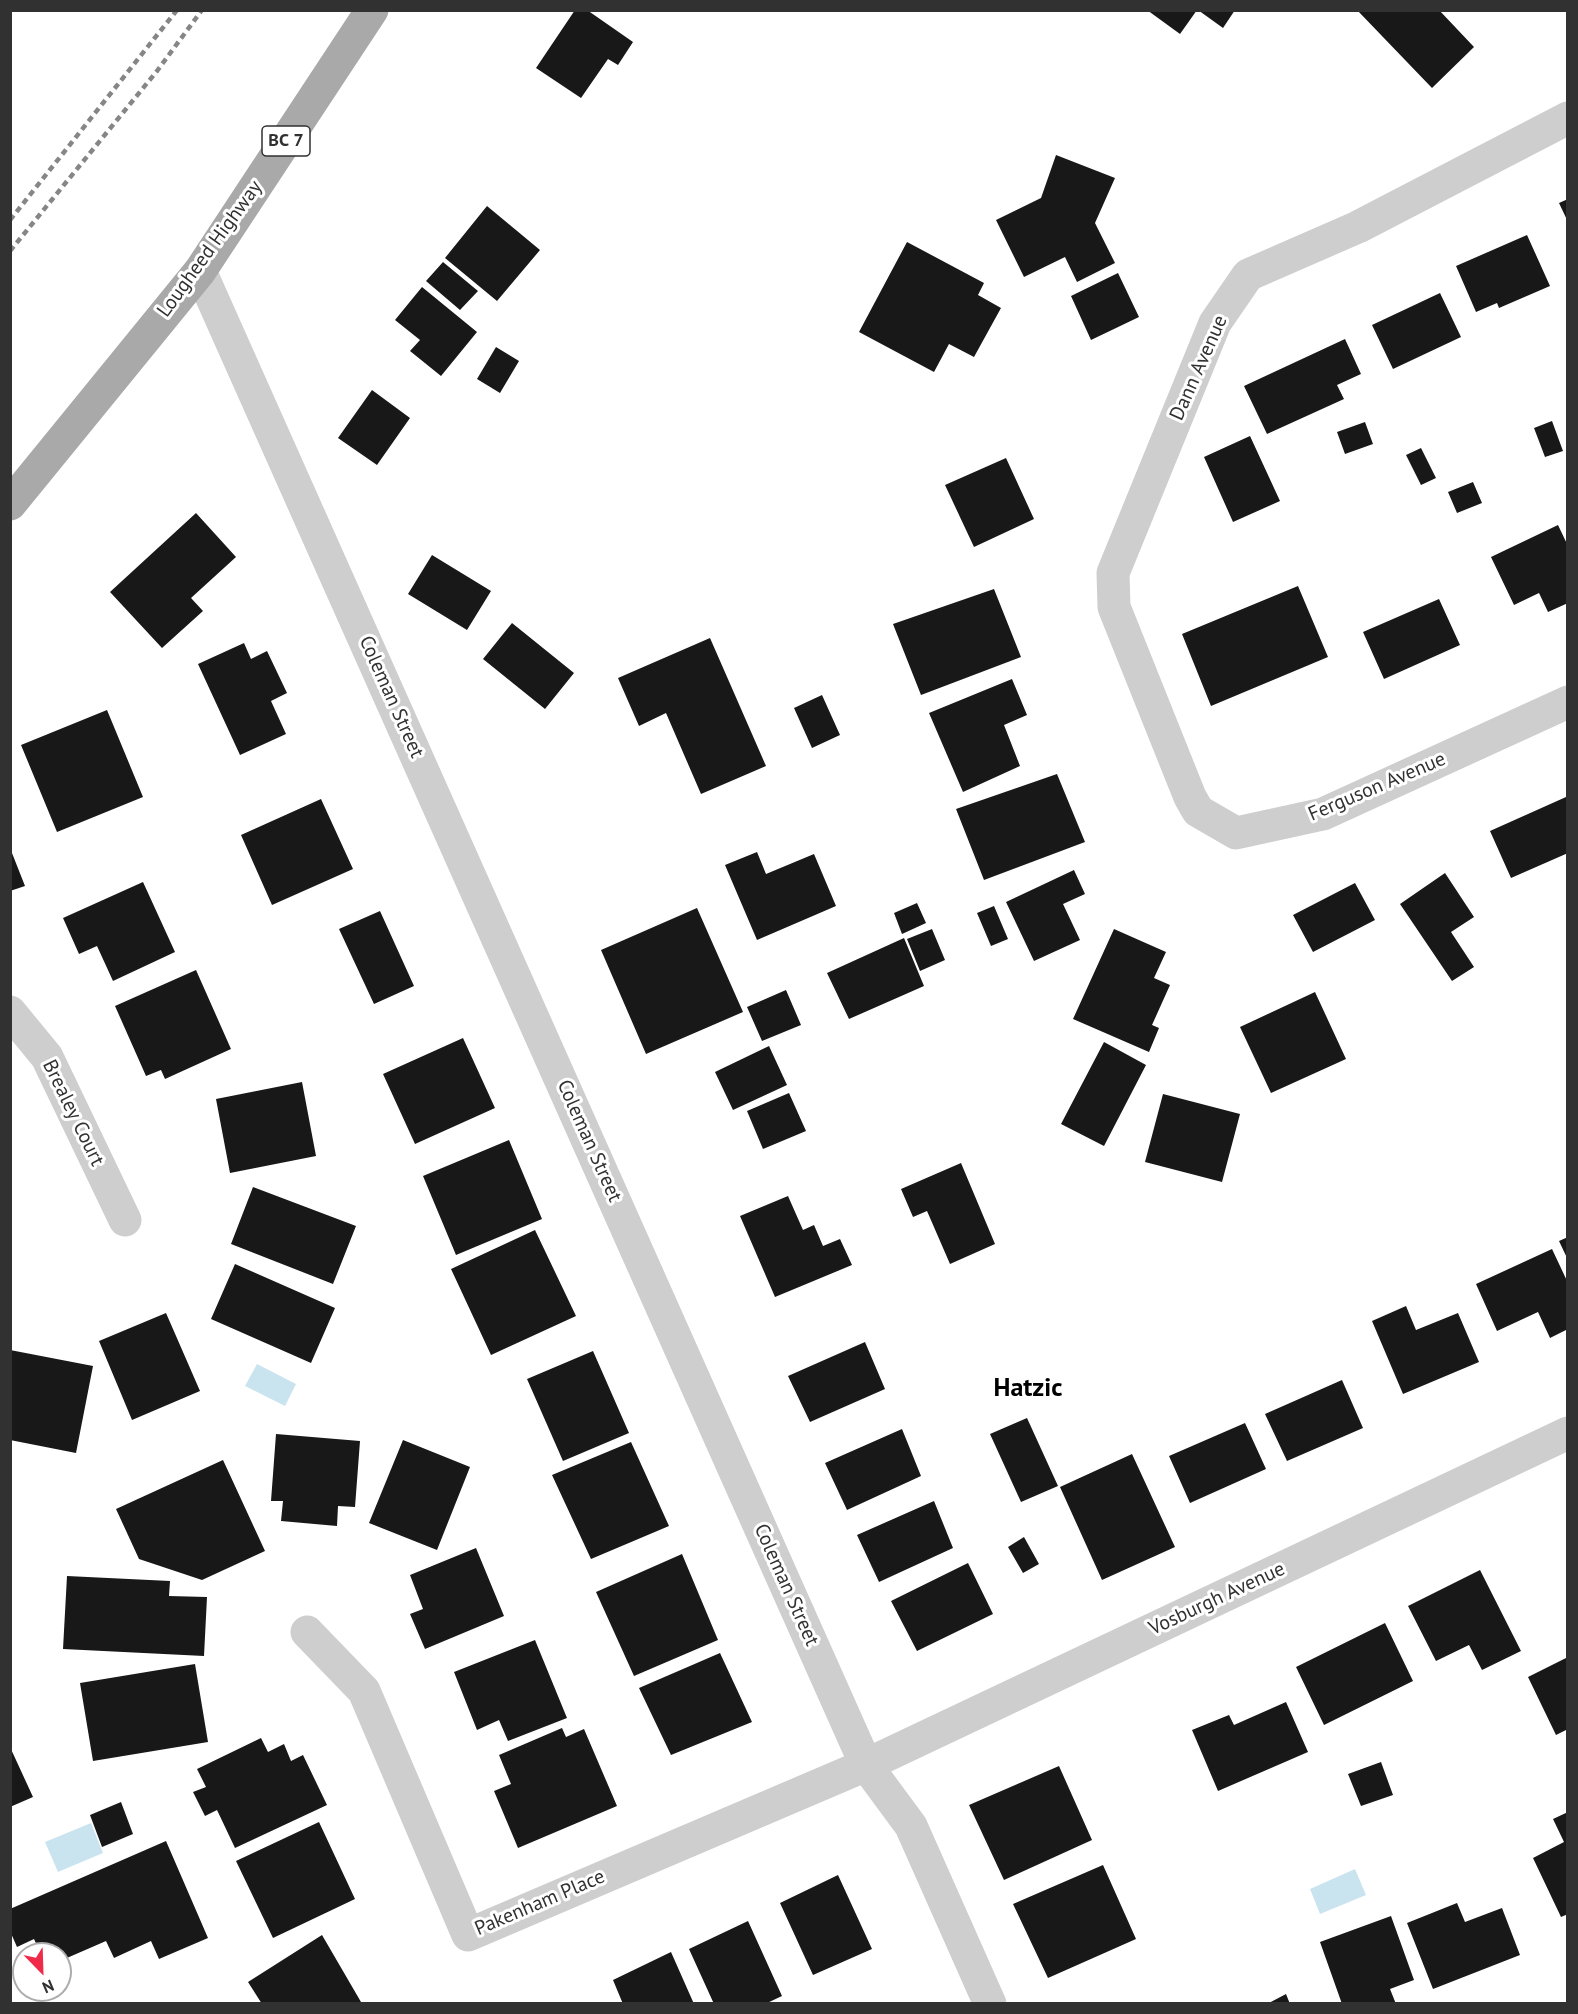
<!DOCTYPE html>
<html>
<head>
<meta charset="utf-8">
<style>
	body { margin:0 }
	#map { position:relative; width:1578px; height:2014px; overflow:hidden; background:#fff; font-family:"PT Sans",sans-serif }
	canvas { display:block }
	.frame { position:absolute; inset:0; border:12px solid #313131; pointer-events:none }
	.north { position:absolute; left:12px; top:1942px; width:60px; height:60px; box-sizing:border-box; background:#fff; border:2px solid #adadad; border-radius:50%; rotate:157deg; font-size:16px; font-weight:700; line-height:24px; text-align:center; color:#313131 }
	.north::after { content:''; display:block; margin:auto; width:21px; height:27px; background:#f02b49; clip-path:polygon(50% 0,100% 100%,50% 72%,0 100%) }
</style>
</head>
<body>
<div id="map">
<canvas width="1578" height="2014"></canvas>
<div class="frame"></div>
<div class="north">N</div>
</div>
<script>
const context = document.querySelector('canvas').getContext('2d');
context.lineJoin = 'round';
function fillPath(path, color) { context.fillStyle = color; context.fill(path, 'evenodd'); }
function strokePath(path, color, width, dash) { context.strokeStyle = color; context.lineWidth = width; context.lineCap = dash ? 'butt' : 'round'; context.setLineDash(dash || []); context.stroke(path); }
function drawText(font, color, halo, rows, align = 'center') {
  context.font = font + ' "PT Sans",sans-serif'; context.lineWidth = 6; context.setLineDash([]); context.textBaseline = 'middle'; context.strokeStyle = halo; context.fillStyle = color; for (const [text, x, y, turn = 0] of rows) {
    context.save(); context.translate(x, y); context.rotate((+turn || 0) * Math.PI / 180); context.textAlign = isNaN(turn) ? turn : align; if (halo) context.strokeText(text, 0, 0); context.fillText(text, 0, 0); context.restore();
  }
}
fillPath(new Path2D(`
	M257,1364L296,1384L285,1406L245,1386Z
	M91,1823L103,1853L58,1872L45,1842Z
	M1355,1869L1366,1895L1320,1914L1310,1889Z`), '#cae4ef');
fillPath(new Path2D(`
	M575,10H587L633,42L618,65L608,59L581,98L536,68Z
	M1147,10H1197L1180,34Z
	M1198,10H1235L1223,28Z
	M1357,10H1439L1474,47L1432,88Z
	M1056,155L1115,178L1095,223L1115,263L1077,282L1065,257L1024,277L996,220L1041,198Z
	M1568,199V222L1559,203Z
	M487,206L540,250L497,301L445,258Z
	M1527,235L1550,286L1499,308L1497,303L1476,312L1456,266Z
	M907,242L984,283L978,295L1001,308L974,357L949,344L934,372L859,332Z
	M443,262L478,291L460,310L426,281Z
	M1118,273L1139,317L1091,340L1071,296Z
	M422,287L477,332L441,376L410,351L420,340L395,320Z
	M1440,293L1461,337L1393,369L1372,325Z
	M1345,339L1361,374L1337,385L1344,399L1267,434L1244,386Z
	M496,347L519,361L500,393L477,379Z
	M372,390L410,418L377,465L338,438Z
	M1552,421L1563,451L1545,457L1534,428Z
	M1365,422L1373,444L1345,454L1337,432Z
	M1250,436L1280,501L1233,522L1204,457Z
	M1421,448L1436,478L1421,485L1406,455Z
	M1006,458L1034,519L974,547L945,485Z
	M1473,482L1482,503L1457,513L1448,492Z
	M196,513L236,557L191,598L203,611L162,648L110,592Z
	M1558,525L1568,546V603L1548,612L1539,593L1514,605L1491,557Z
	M432,555L491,591L467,630L408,594Z
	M1298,586L1328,657L1211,706L1182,634Z
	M994,589L1021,657L921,695L893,624Z
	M1439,599L1460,645L1384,679L1363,632Z
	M512,623L574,673L545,709L483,659Z
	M710,638L766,766L701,794L666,713L639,726L618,678Z
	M244,643L251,659L267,651L287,693L271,701L286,734L240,755L198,664Z
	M1012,679L1027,715L1004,725L1020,766L963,792L929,713Z
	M822,695L840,735L812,748L794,708Z
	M107,710L143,797L57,832L21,745Z
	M1057,774L1085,842L984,880L956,809Z
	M1566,797L1568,853L1511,878L1490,831Z
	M321,799L353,869L272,905L241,835Z
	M10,848L25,886L10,891Z
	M757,852L766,874L814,854L836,906L757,940L725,865Z
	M1074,870L1085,894L1063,904L1080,940L1034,961L1006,902Z
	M1445,873L1474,917L1451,932L1474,967L1452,981L1400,904Z
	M143,882L175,952L113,981L97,946L79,954L63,918Z
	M1355,883L1375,920L1313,952L1293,915Z
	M917,903L926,923L902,934L894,913Z
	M994,906L1008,939L991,946L977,913Z
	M697,908L743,1012L646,1054L601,950Z
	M380,911L414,986L374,1004L339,929Z
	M932,929L945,960L920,971L907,939Z
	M1114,929L1166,952L1154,978L1170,985L1152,1025L1159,1028L1149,1052L1073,1019Z
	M904,938L924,986L849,1019L827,973Z
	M196,970L231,1049L165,1079L161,1070L146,1076L115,1006Z
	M786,990L801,1025L762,1041L747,1007Z
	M1315,992L1346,1059L1271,1093L1240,1027Z
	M463,1038L495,1108L415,1144L383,1074Z
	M1104,1042L1146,1065L1104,1146L1061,1124Z
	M769,1046L787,1085L733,1110L715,1072Z
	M302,1082L316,1156L230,1173L216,1099Z
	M789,1093L806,1131L763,1149L747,1111Z
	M1163,1094L1240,1114L1222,1182L1145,1162Z
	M509,1140L542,1219L456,1255L423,1176Z
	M961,1163L995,1244L950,1264L927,1211L913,1217L901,1189Z
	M253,1187L356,1226L333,1284L231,1244Z
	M788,1196L803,1230L814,1225L823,1246L840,1239L852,1265L775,1297L740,1216Z
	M535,1230L576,1316L491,1355L451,1269Z
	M1568,1237V1260L1559,1241Z
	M1552,1249L1568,1283V1329L1550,1338L1538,1312L1497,1331L1476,1284Z
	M235,1264L335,1308L311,1363L211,1319Z
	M1406,1306L1416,1330L1458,1313L1479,1362L1403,1394L1372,1321Z
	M166,1313L200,1391L132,1420L99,1341Z
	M865,1342L885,1389L810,1422L788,1376Z
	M10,1350L93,1366L76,1453L10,1440Z
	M593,1351L629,1433L563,1461L527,1379Z
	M1342,1380L1363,1428L1287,1461L1265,1414Z
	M1027,1418L1058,1486L1021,1502L990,1434Z
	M1245,1423L1266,1469L1190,1503L1169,1456Z
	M902,1429L921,1476L847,1510L825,1463Z
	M276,1434L360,1441L355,1507L338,1506L337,1526L281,1521L283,1501H271Z
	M403,1440L470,1467L437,1550L369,1523Z
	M631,1442L669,1526L591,1559L552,1475Z
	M1132,1454L1175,1547L1102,1580L1060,1487Z
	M223,1460L265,1551L202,1580L139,1559L116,1509Z
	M934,1501L953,1548L879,1582L857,1535Z
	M1024,1537L1039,1564L1023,1573L1008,1547Z
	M476,1548L504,1616L425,1649L410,1614L423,1609L410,1575Z
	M682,1554L718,1640L634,1676L596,1592Z
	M968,1563L993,1614L917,1651L891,1601Z
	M1480,1570L1521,1651L1482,1670L1469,1645L1436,1661L1408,1606Z
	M67,1576L170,1581L169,1596L207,1597L204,1656L63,1649Z
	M1385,1623L1413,1681L1324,1725L1296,1667Z
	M535,1640L567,1718L508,1741L499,1720L477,1730L454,1672Z
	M720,1653L752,1722L671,1755L639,1688Z
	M1568,1657V1729L1556,1735L1528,1677Z
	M195,1664L208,1742L93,1761L80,1683Z
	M1286,1702L1308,1752L1218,1791L1192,1730L1229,1715L1234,1725Z
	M562,1728L566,1737L584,1729L617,1806L518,1848L494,1791L511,1784L499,1755Z
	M261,1738L268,1752L284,1744L291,1761L303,1755L327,1805L235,1848L217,1810L205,1816L193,1792L206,1787L197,1769Z
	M10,1747L33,1797L10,1807Z
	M1381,1762L1393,1795L1361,1806L1348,1774Z
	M1059,1766L1092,1840L1004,1880L969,1805Z
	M121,1802L133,1834L102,1847L90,1815Z
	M1568,1812V1914L1561,1917L1533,1858L1564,1842L1553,1819Z
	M319,1822L355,1899L273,1938L236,1861Z
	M166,1841L208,1938L159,1959L151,1941L114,1958L106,1941L60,1961V1954H41L34,1939L17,1947L10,1931V1909Z
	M1103,1865L1136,1939L1048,1978L1013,1904Z
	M838,1875L872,1949L813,1975L780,1903Z
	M1457,1903L1465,1922L1502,1908L1520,1955L1433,1989L1407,1923Z
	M1391,1916L1414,1980L1390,1989L1396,2004H1342L1320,1942Z
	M748,1921L782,1996L765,2004H714L689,1949Z
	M322,1935L361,2002L262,2004L248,1982Z
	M671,1952L694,2004H623L613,1980Z
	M1286,1994L1290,2004H1267Z`), '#181818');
strokePath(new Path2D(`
	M1568,118L1358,227L1248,275L1215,323L1113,573L1114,607L1190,797L1198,811L1236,833L1323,814L1568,702
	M200,271L866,1765L911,1826L990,2004
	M10,1012L47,1057L125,1220
	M307,1632L364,1691L468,1935L866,1765L1568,1433`), '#cecece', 33);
strokePath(new Path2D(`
	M10,504L200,271L372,10`), '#a9a9a9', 33);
strokePath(new Path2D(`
	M10,220L177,10
	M10,251L157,71L202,10`), '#868686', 4.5, [6, 4.5]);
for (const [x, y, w] of [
	[286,141,48]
]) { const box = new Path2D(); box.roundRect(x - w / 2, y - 15, w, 30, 4.5); context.fillStyle = '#fff'; context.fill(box); strokePath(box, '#313131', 1.5); }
drawText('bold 18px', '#313131', null, [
	["BC 7",286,141]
]);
drawText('20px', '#313131', '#fff', [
	["Lougheed Highway",210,249,-54],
	["Dann Avenue",1199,368,-66],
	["Coleman Street",391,697,66],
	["Ferguson Avenue",1377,787,-23],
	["Brealey Court",73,1113,64],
	["Coleman Street",589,1141,66],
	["Coleman Street",786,1585,66],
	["Vosburgh Avenue",1217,1599,-25],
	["Pakenham Place",540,1903,-23]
]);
drawText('bold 26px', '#000', '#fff', [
	["Hatzic",1028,1389]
]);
</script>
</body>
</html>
